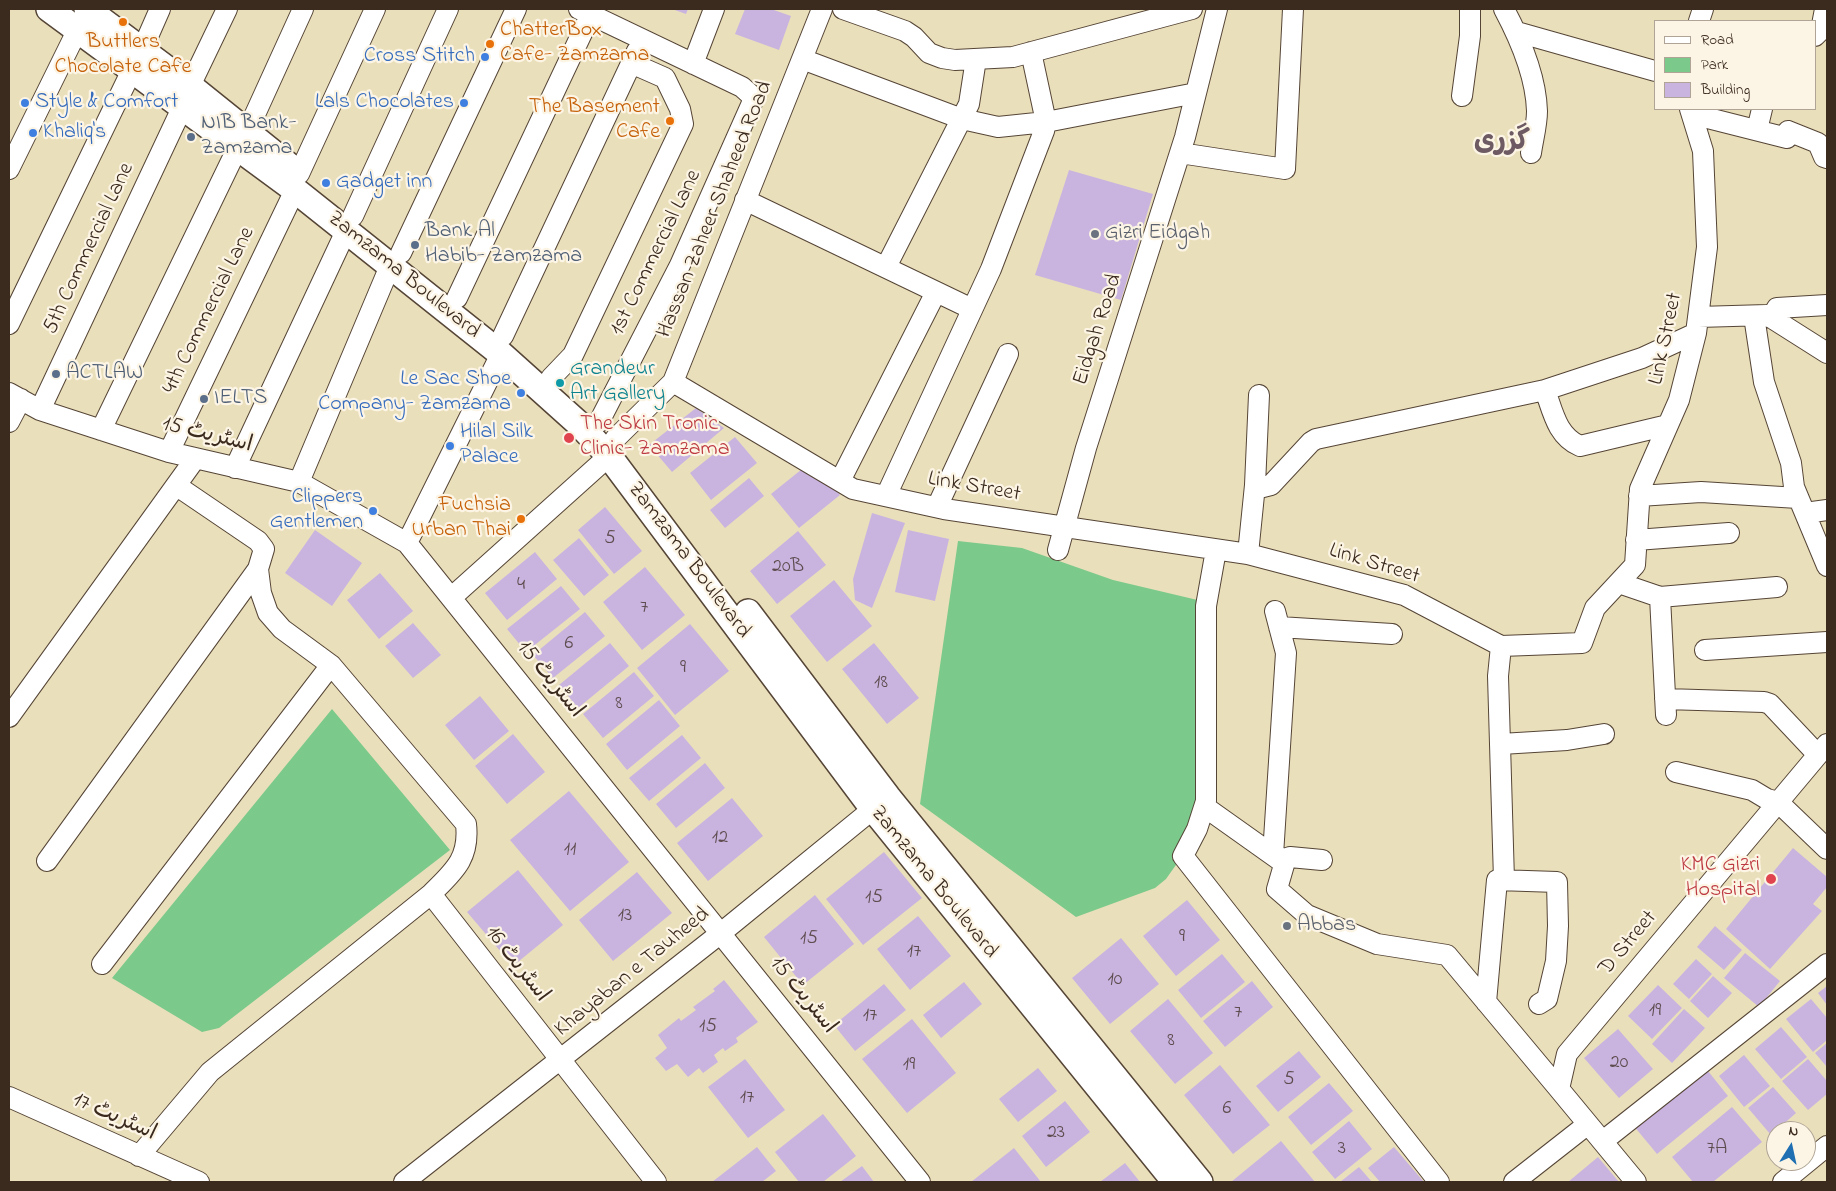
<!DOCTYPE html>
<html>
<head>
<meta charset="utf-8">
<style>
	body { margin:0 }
	#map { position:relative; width:1836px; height:1191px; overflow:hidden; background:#eadfbb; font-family:"Indie Flower",sans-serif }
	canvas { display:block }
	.frame { position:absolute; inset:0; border:10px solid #3b2a1e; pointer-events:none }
	.legend { position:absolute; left:1654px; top:20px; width:162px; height:90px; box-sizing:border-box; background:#fcf5e5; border:1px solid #afa495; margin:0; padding:6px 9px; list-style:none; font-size:15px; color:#3b2a1e }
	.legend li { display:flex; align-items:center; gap:10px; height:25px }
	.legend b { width:25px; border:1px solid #afa495 }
	.north { position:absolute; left:1766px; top:1121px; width:50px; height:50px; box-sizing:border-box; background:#fcf5e5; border:1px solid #afa495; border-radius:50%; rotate:10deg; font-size:14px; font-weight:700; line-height:20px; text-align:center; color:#3b2a1e }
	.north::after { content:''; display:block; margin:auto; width:18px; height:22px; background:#1f6fb2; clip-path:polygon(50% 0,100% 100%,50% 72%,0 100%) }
</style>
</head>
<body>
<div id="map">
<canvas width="1836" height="1191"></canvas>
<div class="frame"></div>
<ul class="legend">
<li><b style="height:6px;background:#fff"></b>Road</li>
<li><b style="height:14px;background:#7bca8b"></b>Park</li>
<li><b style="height:14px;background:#c9b4e0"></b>Building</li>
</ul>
<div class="north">N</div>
</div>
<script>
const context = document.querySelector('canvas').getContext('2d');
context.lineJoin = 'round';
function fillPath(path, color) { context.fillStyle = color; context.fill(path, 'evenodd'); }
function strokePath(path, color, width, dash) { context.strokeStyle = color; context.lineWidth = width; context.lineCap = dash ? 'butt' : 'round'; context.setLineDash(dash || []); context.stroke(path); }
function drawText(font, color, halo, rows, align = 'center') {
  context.font = font + ' "Indie Flower","Playpen Sans Arabic",sans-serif'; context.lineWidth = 4.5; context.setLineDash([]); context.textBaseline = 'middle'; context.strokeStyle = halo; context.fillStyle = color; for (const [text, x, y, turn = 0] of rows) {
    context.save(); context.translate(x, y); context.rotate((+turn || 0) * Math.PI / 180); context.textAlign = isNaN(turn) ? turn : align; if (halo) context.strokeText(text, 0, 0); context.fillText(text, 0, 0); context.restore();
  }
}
fillPath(new Path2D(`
	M958,541L1022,548L1113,580L1206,602V801L1188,848L1166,879L1155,888L1076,917L920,804Z
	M332,709L450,850L219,1028L202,1032L112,978Z`), '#7bca8b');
fillPath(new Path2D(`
	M672,9H688L686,14Z
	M745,9H771L791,16L779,50L735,34Z
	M1069,170L1153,194L1121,300L1035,275Z
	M696,408L724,428L672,472L649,445Z
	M735,437L757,463L711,500L690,473Z
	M812,461L840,495L799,528L771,494Z
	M749,478L764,496L725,528L710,510Z
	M605,507L642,551L614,574L578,530Z
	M872,513L905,523L872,608L855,600L853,579Z
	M315,530L362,563L332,606L285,573Z
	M908,530L949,539L935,601L895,592Z
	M798,531L826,565L777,604L750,571Z
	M579,538L609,575L584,596L553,560Z
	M535,552L557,579L507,620L485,593Z
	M645,567L685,615L642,650L603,602Z
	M380,573L413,611L379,639L347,600Z
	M834,580L872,626L827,662L790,616Z
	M561,586L580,609L526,652L507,629Z
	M585,612L605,636L553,678L533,655Z
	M413,623L441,655L413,678L385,646Z
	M690,624L729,671L675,715L637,668Z
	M610,643L629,666L578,708L559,685Z
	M874,643L919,698L887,724L842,669Z
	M634,672L654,696L603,738L583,714Z
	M480,696L509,731L474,760L445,725Z
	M659,700L680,726L627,770L606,744Z
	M513,734L545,772L507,804L475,766Z
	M682,735L701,758L649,801L629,778Z
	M705,763L725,788L676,828L656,804Z
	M569,791L629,862L570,911L510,840Z
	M732,798L763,836L708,881L677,843Z
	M1793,848L1827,877V887L1813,904L1822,911L1770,969L1726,929Z
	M884,852L922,898L863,945L826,899Z
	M518,870L563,925L513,966L467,912Z
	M637,872L672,913L613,961L579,920Z
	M815,895L854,944L803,985L764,937Z
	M1187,900L1220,940L1176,976L1143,936Z
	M918,916L951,956L910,990L877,949Z
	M1715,926L1742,950L1724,970L1697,947Z
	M1121,938L1159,984L1110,1024L1072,978Z
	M1745,953L1780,981L1759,1007L1724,978Z
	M1222,954L1245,982L1201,1018L1178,990Z
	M1696,959L1712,974L1689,999L1673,984Z
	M1713,976L1732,993L1708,1018L1690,1001Z
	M724,980L758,1022L736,1038L738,1042L725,1051L723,1048L714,1055L718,1062L703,1073L699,1068L688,1077L677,1064L666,1071L655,1058L667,1048L658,1035L679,1018L681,1021L696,1010L693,1007L715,991L713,989Z
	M1252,981L1273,1007L1225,1047L1203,1021Z
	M964,982L982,1004L941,1038L923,1015Z
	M884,984L906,1010L855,1051L834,1025Z
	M1658,985L1682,1008L1652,1039L1628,1016Z
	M1827,986V1005L1818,993Z
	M1168,999L1213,1053L1175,1084L1130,1031Z
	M1811,999L1827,1018V1040L1813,1052L1786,1019Z
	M1684,1009L1705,1028L1672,1063L1652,1044Z
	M912,1019L956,1073L907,1113L862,1059Z
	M1781,1027L1807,1057L1781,1079L1755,1049Z
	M1618,1029L1653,1069L1619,1098L1584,1058Z
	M1827,1043V1067L1815,1053Z
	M1299,1051L1321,1077L1278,1112L1256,1086Z
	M1744,1055L1770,1086L1744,1107L1719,1076Z
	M745,1059L785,1110L748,1138L708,1087Z
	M1808,1059L1827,1081V1094L1808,1110L1782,1081Z
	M1220,1065L1270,1125L1233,1154L1184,1095Z
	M1704,1066L1728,1096L1657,1154L1633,1125Z
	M1038,1068L1057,1091L1018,1122L999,1099Z
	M1329,1083L1353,1111L1311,1145L1288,1117Z
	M1773,1087L1796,1113L1771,1135L1748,1108Z
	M1065,1101L1090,1132L1046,1167L1022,1136Z
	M1732,1107L1762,1142L1713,1182H1693L1672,1157Z
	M823,1114L856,1156L823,1182H799L775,1152Z
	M1349,1121L1372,1149L1335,1179L1312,1152Z
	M1281,1141L1315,1182H1231Z
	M757,1147L776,1171L762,1182H712Z
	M1394,1147L1424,1182H1380L1368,1168Z
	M1014,1148L1041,1182H971Z
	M1598,1157L1619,1182H1568Z
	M1125,1163L1140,1182H1100Z
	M862,1166L874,1182H840Z
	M1359,1167L1372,1182H1340Z`), '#c9b4e0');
const minor = new Path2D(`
	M579,9L742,87L752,96V103L680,265L599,422
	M843,9L905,31L914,37L929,53L942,58L955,60L1013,57L1192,9
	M1504,9C1520,39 1536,76 1537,111C1537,125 1533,139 1531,153
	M1699,21L1703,9
	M1517,32L1655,71
	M1815,36L1821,30L1825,9
	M142,50L160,9
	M802,59L962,119L998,127L1046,122L1196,93
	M693,64L714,9
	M190,86L227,9
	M1462,96L1470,36V9
	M1692,114L1787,138L1788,131L1818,143L1824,157L1827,158
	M1757,130L1762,109
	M247,132L303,9
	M1180,153L1285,169L1293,9
	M9,169L78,29
	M299,174L375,9
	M745,200L972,309
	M353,216L448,9
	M401,253L516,9
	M886,267L969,104L976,59
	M457,298L591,14
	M1754,316L1764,382L1791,463L1794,487L1827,566
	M1698,317L1767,315L1827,353
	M1771,318L1777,308L1827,305
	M9,324L132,70
	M503,336L637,51
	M551,378L573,355L683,124L680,109L665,78L631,63
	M673,382L853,489L944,509L1248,554L1404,595L1501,646L1582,643L1595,608L1635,565L1640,489L1679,400L1696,333L1707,247L1703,151L1690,109
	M1545,390C1553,412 1557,436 1580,446L1668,425
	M9,393L40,410L169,452L299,482L407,543L920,1182
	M40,410L182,108
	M9,422L21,399
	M101,430L237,149
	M615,439L673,382L822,9
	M169,452L295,190
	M235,468L346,231
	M840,481L936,292
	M299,482L390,266
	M1255,489L1271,485L1311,442L1316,439L1545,390L1642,358L1696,333
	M886,496L991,269L1044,131L1046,122L1031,52
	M1639,496L1701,492L1798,498
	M937,507L1008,354
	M1805,513L1827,510
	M1636,540L1729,533
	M407,543L501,354
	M1058,550L1086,448L1185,137L1217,9
	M1216,550L1206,606V801L1197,829L1183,856L1439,1182
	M1248,554L1255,485L1259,395
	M1619,583L1660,597L1777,587
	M452,597L609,456
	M1660,597L1666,715
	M1279,627L1392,634
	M1501,646L1498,676L1504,880
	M1705,650L1827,642
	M1665,699L1764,702L1770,704L1818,755
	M9,717L195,459
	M1501,744L1567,740L1604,734
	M1676,772L1752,790L1767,799L1778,802L1827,849
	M1205,807L1281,861L1290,857L1322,860
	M1273,855L1286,653L1275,611
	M1286,858L1277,889L1307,915L1377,944L1447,955L1559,1089
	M47,861L258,569
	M431,894L656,1182
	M102,964L331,665
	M1486,1002L1497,880L1557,882L1558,926L1556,961L1547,999L1539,1004
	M9,1097L199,1182
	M1603,1141L1827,964
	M139,1156L210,1072L431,894C453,872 470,859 466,824L331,665L282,629L268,613L261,593L258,569L264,549L258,541L177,486
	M404,1182L721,933L884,800
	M1514,1182L1588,1124
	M1636,1182L1559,1089L1567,1054L1827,744
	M1783,1182L1827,1146`);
const major = new Path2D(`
	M49,9L295,190L501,354L579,424L609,456L873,809L1175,1182
	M87,9L190,86L292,168
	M748,612L888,797L1200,1182`);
strokePath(minor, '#554536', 22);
strokePath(major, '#554536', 28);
strokePath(minor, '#fff', 20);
strokePath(major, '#fff', 25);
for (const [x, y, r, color] of [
	[123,22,5,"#e8710a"],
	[490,44,5,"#e8710a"],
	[485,57,5,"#3f7fe0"],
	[25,103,5,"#3f7fe0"],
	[464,103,5,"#3f7fe0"],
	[670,121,5,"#e8710a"],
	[33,133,5,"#3f7fe0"],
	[191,137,5,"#5c6f8a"],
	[326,183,5,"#3f7fe0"],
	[1095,234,5,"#6b7280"],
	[415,245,5,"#5c6f8a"],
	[56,374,5,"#5c6f8a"],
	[560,383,5,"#0f9aa8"],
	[521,393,5,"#3f7fe0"],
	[204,399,5,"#5c6f8a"],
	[569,438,6,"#e0444e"],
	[450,446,5,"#3f7fe0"],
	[373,511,5,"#3f7fe0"],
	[521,519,5,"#e8710a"],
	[1771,879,6,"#e0444e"],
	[1287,926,5,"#6b7280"]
]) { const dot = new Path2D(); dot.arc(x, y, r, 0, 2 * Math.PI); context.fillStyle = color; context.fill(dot); strokePath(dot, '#fcf5e5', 2); }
drawText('20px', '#5e4c4e', null, [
	["5",610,540],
	["20B",788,568],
	["4",521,586],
	["7",644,609],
	["6",569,645],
	["9",683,669],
	["18",881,684],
	["8",619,705],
	["12",720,839],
	["11",570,851],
	["15",874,899],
	["13",625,917],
	["9",1182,938],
	["15",809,940],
	["17",914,953],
	["10",1115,981],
	["19",1655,1012],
	["7",1238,1014],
	["17",870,1017],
	["15",708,1028],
	["8",1171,1042],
	["20",1619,1064],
	["19",909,1066],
	["5",1289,1081],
	["17",747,1099],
	["6",1227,1110],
	["23",1056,1134],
	["3",1342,1150],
	["7A",1717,1150]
]);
drawText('22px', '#c56008', '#fcf5e5', [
	["ChatterBox",500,31,"left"],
	["Cafe- Zamzama",500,56,"left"],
	["Buttlers",123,43,"center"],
	["Chocolate Cafe",123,68,"center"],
	["The Basement",660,108],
	["Cafe",660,133],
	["Fuchsia",511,506],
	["Urban Thai",511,531]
], 'right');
drawText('22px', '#366cbe', '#fcf5e5', [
	["Cross Stitch",475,57],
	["Style & Comfort",35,103,"left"],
	["Lals Chocolates",454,103],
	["Khaliq's",43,133,"left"],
	["Gadget inn",336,183,"left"],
	["Le Sac Shoe",511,380],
	["Company- Zamzama",511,405],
	["Hilal Silk",460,433,"left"],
	["Palace",460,458,"left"],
	["Clippers",363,498],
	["Gentlemen",363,523]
], 'right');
drawText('22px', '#4e5e75', '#fcf5e5', [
	["NIB Bank-",201,124],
	["Zamzama",201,149],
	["Bank Al",425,232],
	["Habib- Zamzama",425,257],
	["ACTLAW",66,374],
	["IELTS",214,399]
], 'left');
drawText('22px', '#3b2a1e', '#fcf5e5', [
	["Hassan Zaheer Shaheed Road",716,210,-68],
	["5th Commercial Lane",90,249,-65],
	["1st Commercial Lane",657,253,-64],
	["Zamzama Boulevard",403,276,39],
	["4th Commercial Lane",210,311,-64],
	["Eidgah Road",1099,330,-72],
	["Link Street",1667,339,-78],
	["اسٹریٹ 15",207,436,14],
	["Link Street",974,488,10],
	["Zamzama Boulevard",688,561,53],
	["Link Street",1374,565,17],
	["اسٹریٹ 15",549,680,51],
	["Zamzama Boulevard",933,883,51],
	["D Street",1629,944,-50],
	["اسٹریٹ 16",516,965,52],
	["Khayaban e Tauheed",633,973,-39],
	["اسٹریٹ 15",802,996,51],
	["اسٹریٹ 17",114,1118,24]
]);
drawText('22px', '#5b616d', '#fcf5e5', [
	["Gizri Eidgah",1105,234],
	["Abbas",1297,926]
], 'left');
drawText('22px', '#0d838f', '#fcf5e5', [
	["Grandeur",570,370],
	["Art Gallery",570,395]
], 'left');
drawText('22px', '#be3a42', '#fcf5e5', [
	["The Skin Tronic",580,425],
	["Clinic- Zamzama",580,450],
	["KMC Gizri",1760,866,"right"],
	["Hospital",1760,891,"right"]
], 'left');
drawText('bold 28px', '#6d5a62', '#fcf5e5', [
	["گزری",1502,144]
]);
</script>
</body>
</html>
